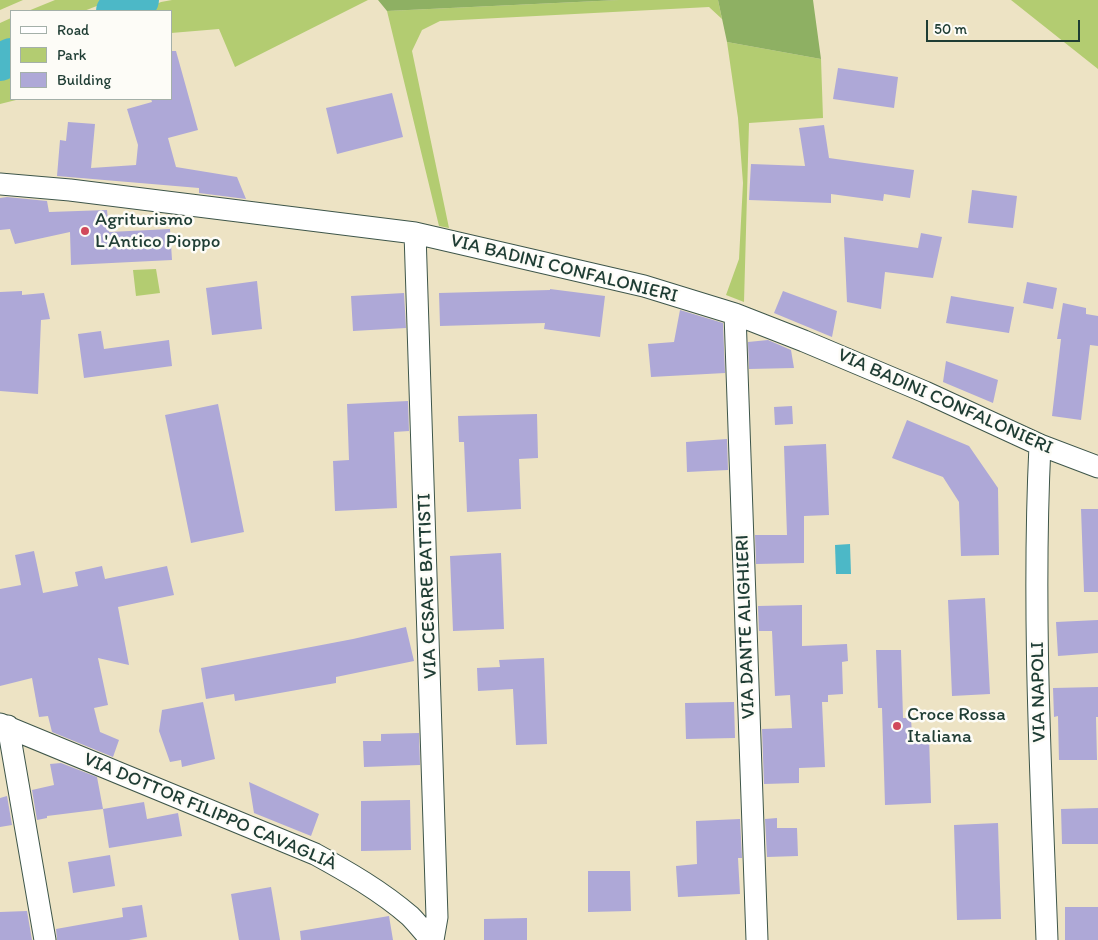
<!DOCTYPE html>
<html>
<head>
<meta charset="utf-8">
<style>
	body { margin:0 }
	#map { position:relative; width:1098px; height:940px; overflow:hidden; background:#ede3c4; font-family:Itim,sans-serif }
	canvas { display:block }
	.legend { position:absolute; left:10px; top:10px; width:162px; height:90px; box-sizing:border-box; background:#fdfcf7; border:1px solid #a4b0a9; margin:0; padding:6px 9px; list-style:none; font-size:15px; color:#1f3d34 }
	.legend li { display:flex; align-items:center; gap:10px; height:25px }
	.legend b { width:25px; border:1px solid #a4b0a9 }
	.scale { position:absolute; left:926px; top:20px; width:154px; height:22px; box-sizing:border-box; border:2px solid #1f3d34; border-top:0; padding-left:6px; font-size:15px; line-height:18px; white-space:nowrap; color:#1f3d34; -webkit-text-stroke:4px #fdfcf7; paint-order:stroke }
</style>
</head>
<body>
<div id="map">
<canvas width="1098" height="940"></canvas>
<ul class="legend">
<li><b style="height:6px;background:#fff"></b>Road</li>
<li><b style="height:14px;background:#b3cc71"></b>Park</li>
<li><b style="height:14px;background:#aea8d7"></b>Building</li>
</ul>
<div class="scale">50 m</div>
</div>
<script>
const context = document.querySelector('canvas').getContext('2d');
context.lineJoin = 'round';
function fillPath(path, color) { context.fillStyle = color; context.fill(path, 'evenodd'); }
function strokePath(path, color, width, dash) { context.strokeStyle = color; context.lineWidth = width; context.lineCap = dash ? 'butt' : 'round'; context.setLineDash(dash || []); context.stroke(path); }
function drawText(font, color, halo, rows, align = 'center') {
  context.font = font + ' Itim,sans-serif'; context.lineWidth = 5; context.setLineDash([]); context.textBaseline = 'middle'; context.strokeStyle = halo; context.fillStyle = color; for (const [text, x, y, turn = 0] of rows) {
    context.save(); context.translate(x, y); context.rotate((+turn || 0) * Math.PI / 180); context.textAlign = isNaN(turn) ? turn : align; if (halo) context.strokeText(text, 0, 0); context.fillText(text, 0, 0); context.restore();
  }
}
fillPath(new Path2D(`
	M0,0H23L0,10Z
	M55,0H112L84,11H28Z
	M172,0H368L235,67L219,29L171,33V11H141L161,2Z
	M619,0H718L722,19L709,7L440,21L422,30L412,51L449,228L439,226L387,11Z
	M1011,0H1098V69Z
	M11,18V40L0,45V23Z
	M727,42L821,59L823,118L749,123L744,302L726,295L739,259L743,183L738,118Z
	M11,70V99H20L0,104V75Z
	M156,269L160,293L136,296L133,270Z`), '#b3cc71');
fillPath(new Path2D(`
	M378,0H619L387,11Z
	M718,0H813L821,59L727,42Z`), '#8eb063');
fillPath(new Path2D(`
	M850,544L851,574H836L835,545Z`), '#4cb8c7');
strokePath(new Path2D(`
	M115,11L140,0
	M0,62L11,57`), '#4cb8c7', 38);
fillPath(new Path2D(`
	M171,51H176L198,130L168,138L176,167L237,177L246,199L199,193V188L57,176L60,140L66,141L68,122L95,124L91,168L136,165L138,145L127,109L152,102L151,99H171Z
	M838,68L898,77L894,108L833,99Z
	M392,93L403,137L337,154L326,108Z
	M824,125L829,158L914,170L910,198L884,194L883,201L831,194V203L749,200L751,164L805,166L799,128Z
	M972,190L1017,196L1013,228L968,223Z
	M7,197L47,201L49,212L107,210L109,232L170,229L172,260L71,265L70,232L15,244L10,229L0,230V198Z
	M921,233L942,237L933,278L885,272L881,309L847,302L844,237L918,248Z
	M257,281L262,329L212,335L206,288Z
	M1027,282L1057,288L1053,309L1023,303Z
	M550,289L605,296L600,337L544,329L545,323L440,326L439,293L550,290Z
	M22,291V295L44,293L50,319L41,320L38,394L0,391V292Z
	M783,291L837,311L832,337L774,313Z
	M404,293L406,328L353,331L351,296Z
	M951,296L1014,307L1009,333L946,323Z
	M1063,303L1086,308V314L1098,316V346L1090,345L1081,420L1052,416L1061,339H1057Z
	M680,310L723,323L725,373L651,377L648,344L674,342Z
	M101,331L104,349L169,340L172,366L84,378L78,334Z
	M768,340L791,350L794,368L749,369L748,342Z
	M946,361L998,380L993,403L943,382Z
	M408,401L409,431L394,432L397,508L335,511L333,461L349,460L347,404Z
	M218,404L244,532L191,543L165,415Z
	M792,406L793,424L775,425L774,407Z
	M537,414L538,458L519,459L521,509L467,512L464,442H459L458,416Z
	M907,420L969,446L998,488L999,555L961,556L959,502L943,477L892,458Z
	M727,439L728,470L687,472L686,442Z
	M826,444L829,515L804,516V563L756,564L755,535H787L784,446Z
	M1081,509H1098V592H1084Z
	M34,551L43,593L78,586L75,572L102,566L105,579L167,566L174,595L118,607L129,665L98,658L108,705L94,708L100,732L119,740L113,757L52,732L48,716L39,717L32,678L0,686V589L21,585L15,555Z
	M501,553L504,629L453,631L450,556Z
	M985,598L990,694L952,696L948,600Z
	M802,605V646L847,644L848,661L842,662L843,694L828,695V702H822L825,767L799,768V783L764,784L762,729L792,728L790,695L775,696L772,631H759L758,606Z
	M1098,620V653L1058,656L1056,622Z
	M406,627L414,661L336,677V683L235,701L234,694L206,699L201,668L353,639Z
	M876,650H901L903,718H911L912,735H929L931,803L885,805L882,708H878Z
	M544,658L547,744L516,745L513,689L478,691L477,668L500,667L499,660Z
	M1098,687V717H1096L1097,760H1059L1058,716L1054,717L1053,688Z
	M203,702L215,759L182,767L181,760L170,762L159,731L162,710Z
	M734,702L735,738L686,739L685,703Z
	M419,733L420,765L364,767L363,741H381V734Z
	M61,763L97,777L103,809L47,816V818L37,820L32,790L54,785L50,764Z
	M249,782L319,814L311,836L254,813Z
	M7,796L12,825L0,827V798Z
	M410,800L411,850L361,851V801Z
	M144,802L147,819L178,813L182,836L109,848L103,809Z
	M1098,808V844H1062L1061,809Z
	M777,818V828H797L798,856L767,857L765,819Z
	M740,819L742,858H738L740,894L678,897L676,866L697,864L696,821Z
	M998,823L1001,919L957,920L954,825Z
	M110,855L115,886L73,893L68,862Z
	M588,871H630L631,911L588,912Z
	M271,887L280,940H239L231,894Z
	M142,905L147,937L129,940H57L56,929L123,917L122,908Z
	M1065,907H1098V940H1065Z
	M27,911L32,940H0V912Z
	M389,916L393,940H301L300,931Z
	M527,918V940H484V919Z`), '#aea8d7');
const minor = new Path2D(`
	M0,184L70,190L415,233L644,286L735,314L804,341L925,392L1040,445L1098,467
	M415,233L437,917L433,940
	M735,314L757,940
	M1040,445C1032,609 1041,775 1047,940
	M0,724L315,854C348,872 381,891 410,916C417,923 424,932 431,940
	M8,726L45,940`);
strokePath(minor, '#3e564a', 23);
strokePath(minor, '#fff', 21);
for (const [x, y, r, color] of [
	[85,231,5,"#d1495b"],
	[897,726,5,"#d1495b"]
]) { const dot = new Path2D(); dot.arc(x, y, r, 0, 2 * Math.PI); context.fillStyle = color; context.fill(dot); strokePath(dot, '#fdfcf7', 2); }
drawText('19px', '#1f3d34', '#fdfcf7', [
	["Agriturismo",95,220],
	["L'Antico Pioppo",95,242],
	["Croce Rossa",907,715],
	["Italiana",907,737]
], 'left');
drawText('19px', '#1f3d34', '#fdfcf7', [
	["VIA BADINI CONFALONIERI",564,269,14],
	["VIA BADINI CONFALONIERI",945,402,24],
	["VIA CESARE BATTISTI",428,586,-92],
	["VIA DANTE ALIGHIERI",746,627,-92],
	["VIA NAPOLI",1039,692,-91],
	["VIA DOTTOR FILIPPO CAVAGLIÀ",210,812,23]
]);
</script>
</body>
</html>
